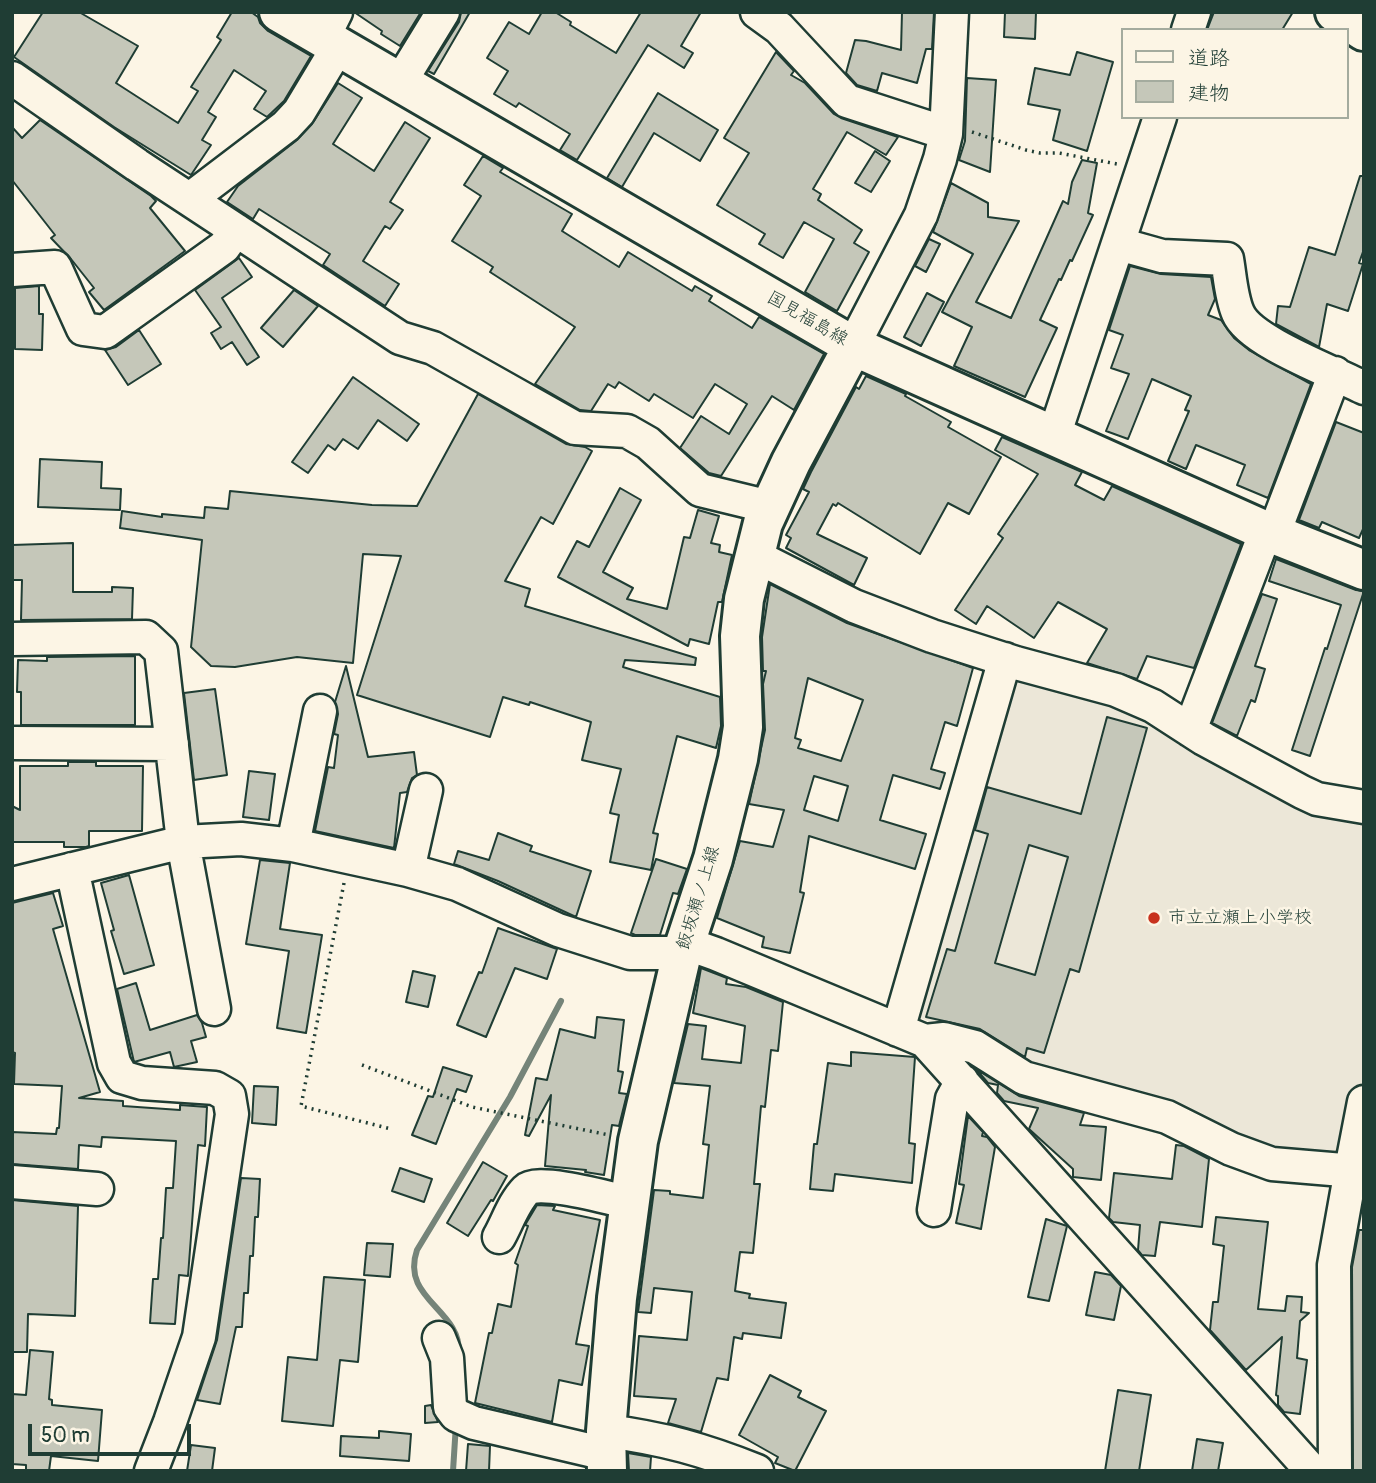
<!DOCTYPE html>
<html>
<head>
<meta charset="utf-8">
<style>
	body { margin:0 }
	#map { position:relative; width:1376px; height:1483px; overflow:hidden; background:#fcf5e5; font-family:Pangolin,"Klee One",sans-serif }
	canvas { display:block }
	.frame { position:absolute; inset:0; border:14px solid #1f3d34; pointer-events:none }
	.legend { position:absolute; left:1121px; top:28px; width:228px; height:91px; box-sizing:border-box; background:#fcf5e5; border:2px solid #a4ab9e; margin:0; padding:9px 12px; list-style:none; font-size:21px; color:#1f3d34 }
	.legend li { display:flex; align-items:center; gap:14px; height:35px }
	.legend b { width:35px; border:2px solid #a4ab9e }
	.scale { position:absolute; left:28px; top:1424px; width:163px; height:32px; box-sizing:border-box; border:4px solid #1f3d34; border-top:0; padding-left:9px; font-size:21px; line-height:24px; white-space:nowrap; color:#1f3d34; -webkit-text-stroke:5px #fcf5e5; paint-order:stroke }
</style>
</head>
<body>
<div id="map">
<canvas width="1376" height="1483"></canvas>
<div class="frame"></div>
<ul class="legend">
<li><b style="height:9px;background:#fcf5e5"></b>道路</li>
<li><b style="height:19px;background:#c5c7b9"></b>建物</li>
</ul>
<div class="scale">50 m</div>
</div>
<script>
const context = document.querySelector('canvas').getContext('2d');
context.lineJoin = 'round';
function fillPath(path, color) { context.fillStyle = color; context.fill(path, 'evenodd'); }
function strokePath(path, color, width, dash) { context.strokeStyle = color; context.lineWidth = width; context.lineCap = dash ? 'butt' : 'round'; context.setLineDash(dash || []); context.stroke(path); }
function drawText(font, color, halo, rows, align = 'center') {
  context.font = font + ' Pangolin,"Klee One",sans-serif'; context.lineWidth = 5; context.setLineDash([]); context.textBaseline = 'middle'; context.strokeStyle = halo; context.fillStyle = color; for (const [text, x, y, turn = 0] of rows) {
    context.save(); context.translate(x, y); context.rotate((+turn || 0) * Math.PI / 180); context.textAlign = isNaN(turn) ? turn : align; if (halo) context.strokeText(text, 0, 0); context.fillText(text, 0, 0); context.restore();
  }
}
fillPath(new Path2D(`
	M1014,671L1123,707L1213,763L1265,786L1364,824V1098L1353,1153L1304,1160L1031,1068L921,1018L919,1009Z`), '#ece7d8');
strokePath(new Path2D(`
	M459,1353C461,1309 400,1299 417,1250L510,1097L561,1001
	M453,1471L456,1424`), '#758479', 6);
const building = new Path2D(`
	M43,12H79L138,46L116,83L178,123L198,91L191,87L221,40L217,37L232,12H251L258,17L260,23L268,31L311,56L284,101L267,117L254,109L266,91L234,70L208,112L216,117L202,140L211,145L191,175L114,127L14,57Z
	M354,12H421L400,46L381,34L382,31Z
	M461,12H470L434,74L428,71L459,22Z
	M542,12H555L571,22L570,25L616,53L641,12H701L681,46L693,53L684,68L648,45L577,160L560,150L570,134L519,103L516,107L494,94L508,71L487,58L509,22L529,34Z
	M902,12H934L932,49H926L917,83L882,73L877,91L857,85L846,73L855,40L866,41L901,50Z
	M1005,12H1036L1035,39L1004,37Z
	M1214,12H1293L1282,30H1207Z
	M776,52L794,71L791,75L805,83L834,114L841,118L898,137L886,155L847,132L813,189L821,194L818,200L862,230L854,243L869,252L837,311L805,292L834,239L804,222L783,258L759,244L765,234L717,205L749,153L724,138Z
	M1077,52L1113,62L1087,151L1053,140L1060,110L1028,104L1035,68L1070,75Z
	M967,78L996,80L990,172L959,160L965,141Z
	M338,83L362,98L333,144L374,171L405,122L430,138L390,202L403,210L390,229L385,226L363,261L399,284L385,306L323,265L330,254L259,209L253,219L227,202L238,186L297,140L312,124Z
	M658,93L718,130L700,161L654,133L622,187L607,178Z
	M40,120L151,196L156,201L150,208L185,251L104,310L89,292L94,288L71,259L51,238L55,235L12,180V127L22,138Z
	M875,151L890,161L871,192L855,183Z
	M483,156L503,168L500,172L572,214L562,231L619,267L628,252L692,291L695,286L712,296L709,301L752,328L759,317L824,354L794,410L772,396L721,476L709,473L680,448L701,416L729,434L747,404L715,384L693,418L654,394L649,401L619,382L615,388L608,384L591,411L580,410L535,384L575,327L490,272L493,267L452,241L481,196L464,185Z
	M1082,160L1097,163L1088,213L1093,215L1072,261L1070,260L1061,280L1059,279L1040,320L1057,328L1025,397L954,366L972,327L942,312L973,254L933,232L951,183L988,203V217L1019,221L976,302L1011,318L1063,201L1068,204L1072,182Z
	M1360,176H1364V249L1359,263L1363,264L1348,311L1327,304L1319,347L1276,324L1278,306L1290,307L1309,247L1335,255Z
	M929,239L940,244L926,272L915,266Z
	M239,258L252,277L222,298L259,357L247,365L232,342L221,349L211,333L221,327L195,290Z
	M1130,266L1161,274L1211,277L1215,299L1208,315L1221,320L1234,338L1249,350L1311,384L1268,498L1237,485L1245,465L1196,445L1186,469L1168,461L1189,411L1185,410L1191,396L1152,379L1128,439L1106,431L1129,374L1111,368L1123,335L1109,330Z
	M39,286V314H43L42,350L15,349V288Z
	M294,290L318,306L283,347L261,328Z
	M927,293L944,302L921,346L904,337Z
	M139,330L161,364L128,385L105,350L116,347Z
	M866,376L906,394L905,396L951,422L948,427L1001,457L969,514L948,503L920,554L838,503L836,506L833,504L817,534L867,558L854,585L786,548L791,538L786,535L809,492L803,489L811,472L856,387L859,389Z
	M353,377L419,424L407,441L378,420L358,449L343,439L335,450L328,445L308,473L292,462Z
	M478,394L566,444L585,447L592,451L553,524L541,517L505,581L530,589L525,606L696,658L695,665L625,660L623,667L720,697L721,726L716,748L677,736L653,833L658,834L651,870L610,862L619,815L610,813L621,769L582,760L591,722L530,702L529,705L503,697L490,737L357,695L401,556L363,554L353,663L297,657L235,667L211,666L191,647L202,540L120,528L122,511L162,517V514L204,518L205,507L228,509L230,491L372,505L417,506Z
	M1336,422L1364,433V527L1359,538L1322,522L1319,528L1299,520Z
	M1002,437L1082,472L1075,485L1104,500L1112,486L1241,544L1194,668L1147,656L1137,679L1087,663L1107,629L1058,602L1034,638L987,606L976,624L955,610L1003,538L998,534L1038,474L995,450Z
	M40,459L102,462L101,488L121,489L120,510L38,507Z
	M620,488L641,500L603,572L633,588L627,599L667,609L684,537L690,538L698,510L719,516L711,543L720,545L719,552L732,555L722,602H718L709,644L690,639L688,646L558,577L577,541L589,547Z
	M73,543V592H112V587L133,588L132,619L21,620L22,580H12V545Z
	M1276,559L1356,590L1364,591L1310,756L1292,750L1325,648L1327,649L1341,605L1269,581Z
	M770,584L847,623L973,668L957,726L945,722L931,769L945,773L940,789L893,775L880,820L926,834L915,869L809,836L800,892L804,893L790,953L762,947L764,937L717,918L740,841L773,847L784,810L749,804L765,730L763,684L766,671H763L762,637ZM808,678L863,700L841,761L798,748L801,740L795,738ZM814,776L848,786L838,821L804,810Z
	M1262,594L1277,599L1255,666L1265,669L1255,702L1251,700L1237,736L1212,723Z
	M135,656V725H21V692H17L18,660L47,661V657Z
	M346,666L368,757L414,752L417,775L412,778L407,792L400,793L394,848L315,831L328,767L334,768L338,735L334,734L338,714L335,702Z
	M215,689L227,775L194,780L184,693Z
	M1107,717L1147,728L1079,972L1070,969L1044,1053L1027,1048L1025,1057L980,1029L926,1017L947,949L955,951L988,834L975,830L987,787L1081,814ZM1029,845L1068,857L1035,975L995,963Z
	M68,762H96V766H143L142,831H89V846L86,847H64V842H12V806L20,810V766H68Z
	M249,771L275,774L269,820L243,817Z
	M498,833L532,846L530,851L591,871L576,917L498,881L454,864L458,851L489,860Z
	M656,859L687,869L678,894L673,893L660,935H635L631,933Z
	M260,860L290,863L280,929L322,935L306,1033L277,1028L289,951L246,944Z
	M129,875L154,965L124,974L111,931L114,930L101,883Z
	M53,893L63,926L53,929L100,1092L79,1098L123,1101V1106L180,1110V1105L207,1107L205,1146L198,1145L188,1276L179,1275L175,1324L150,1323L153,1279H158L161,1238H163L166,1188H173L176,1141L102,1137L101,1147L79,1145L78,1169L12,1164V1132L56,1134L57,1128H59L62,1086L14,1084L15,1053L12,1052V903Z
	M498,928L557,949L547,979L515,968L486,1037L457,1025L479,972L482,973Z
	M701,968L727,978L726,984L746,987L783,1002L778,1051L771,1050L765,1107L761,1106L754,1184H760L753,1253L740,1252L735,1291L750,1294L749,1298L786,1303L781,1338L743,1333L742,1339L734,1337L728,1380L717,1378L701,1432L668,1423L676,1399L634,1396L639,1336L687,1340L692,1292L654,1288L651,1313L638,1312L654,1190L670,1191V1194L703,1198L709,1145L703,1144L710,1086L674,1083L688,1024L706,1026L702,1059L741,1063L745,1026L693,1013Z
	M413,971L435,976L428,1007L406,1002Z
	M136,983L150,1030L197,1015L202,1023L206,1037L191,1041L197,1062L174,1067L170,1052L134,1062L117,989Z
	M597,1017L624,1020L618,1071L623,1072L619,1093L627,1094L619,1126L612,1125L604,1175L585,1172L586,1170L545,1166L551,1095L529,1136L525,1135L536,1078L547,1080L560,1029L595,1038Z
	M851,1052L915,1057L909,1143L915,1144L912,1183L835,1174L833,1191L810,1189L814,1144H817L828,1063L851,1066Z
	M443,1067L472,1076L466,1092L457,1089L436,1144L412,1135L428,1096L433,1097Z
	M976,1069L1019,1096L1084,1113L1080,1125L1106,1127L1101,1180L1073,1177V1169L1029,1129L1038,1108L1004,1101L997,1093L998,1085L988,1083Z
	M254,1086L278,1087L276,1125L252,1123Z
	M968,1116L983,1132L982,1136L987,1137L995,1147L981,1229L956,1223L964,1185L959,1184Z
	M1176,1145L1184,1146L1209,1159L1202,1227L1160,1222L1155,1256L1142,1255L1138,1250L1140,1225L1113,1222L1109,1218L1114,1173L1172,1179Z
	M483,1162L507,1176L493,1201L491,1200L468,1236L447,1223Z
	M400,1168L432,1179L424,1202L392,1191Z
	M241,1178L260,1179L258,1217H255L253,1256H250L248,1293H244L242,1327H236L220,1404L197,1400L217,1340Z
	M12,1200L78,1206L75,1316L28,1314L27,1352H12Z
	M537,1205L555,1206L553,1210L600,1220L576,1344L589,1346L582,1385L559,1380L552,1422L475,1403L489,1333H492L498,1304L511,1307L518,1265L515,1263L528,1226L525,1225Z
	M1216,1217L1268,1222L1258,1309L1285,1311L1287,1296L1302,1297L1301,1312L1309,1313L1300,1321L1297,1358L1307,1360L1300,1414L1284,1412L1278,1405V1396L1276,1395L1282,1337L1246,1370L1210,1330L1213,1302H1218L1224,1246L1213,1244Z
	M1046,1219L1067,1226L1049,1301L1028,1297Z
	M1359,1230H1364V1471H1353L1352,1267Z
	M367,1243L393,1244L390,1277L364,1275Z
	M1095,1272L1111,1275L1121,1286L1114,1320L1086,1315Z
	M324,1277L365,1280L358,1362L340,1360L333,1426L282,1421L288,1357L317,1360Z
	M30,1350L53,1352L49,1399L52,1400V1405L102,1410L98,1461L51,1456L49,1471H26V1465L12,1464V1394L26,1395Z
	M770,1375L801,1391L798,1397L826,1411L795,1471L775,1463L778,1457L739,1435Z
	M1118,1390L1151,1395L1139,1471H1105Z
	M431,1405L438,1422L425,1423V1406Z
	M379,1431L411,1434L409,1461L340,1456L341,1436L379,1438Z
	M1197,1439L1223,1443L1218,1471H1192Z
	M468,1444L490,1446L489,1471H466Z
	M191,1445L215,1448L212,1471H187Z
	M628,1453L651,1457L650,1471H629Z`);
fillPath(building, '#c5c7b9');
strokePath(building, '#1f3d34', 2);
const minor = new Path2D(`
	M757,12L779,28L847,101L930,128L945,130
	M1188,30L1194,12
	M323,38L336,12
	M12,78L137,165L400,338L433,348L575,428L627,431L648,443L700,490L770,507
	M399,84L443,12
	M190,199L286,126L299,112L338,47
	M1119,244L1162,256L1227,259C1230,276 1231,297 1238,313C1250,342 1334,372 1364,388
	M12,270L55,267L83,329L105,332L224,247L236,230
	M853,346L921,215L940,159L946,134L952,12
	M1054,436L1160,117
	M1274,533L1335,373
	M755,556L854,606L932,636L1016,663L1116,690L1153,706L1204,739L1302,792L1317,799L1364,807
	M12,639L146,637L161,651L183,842L214,1009
	M1190,730L1266,531
	M12,743L172,744
	M293,845L320,711
	M72,869L114,1063L122,1077L142,1083L215,1088L229,1096L232,1114L199,1337L170,1422L151,1471
	M408,870L426,790
	M12,884L183,842L241,839L293,845L408,870L457,884L558,930L630,953H682
	M685,943L716,954L925,1041L1312,1471
	M898,1030L1005,659
	M925,1041L944,1039L975,1047L1024,1078L1167,1117L1231,1149L1272,1164L1343,1170L1352,1164L1364,1102
	M12,1182L97,1189
	M934,1210L952,1099L962,1081
	M499,1237C507,1223 514,1202 526,1190C538,1178 612,1199 631,1203
	M439,1338L447,1358L450,1407L456,1415L474,1423L606,1454
	M606,1431C662,1438 705,1450 757,1471
	M1335,1471L1334,1265L1352,1164`);
const major = new Path2D(`
	M279,12L853,346L1266,531L1364,570
	M607,1471L606,1431L617,1298L638,1141L682,953L713,859L738,759L743,727L740,636L744,599L763,523L791,462L853,346`);
const highway = new Path2D(`
	M1335,12L1364,31`);
strokePath(minor, '#1f3d34', 37);
strokePath(major, '#1f3d34', 44);
strokePath(highway, '#1f3d34', 44);
strokePath(new Path2D(`
	M972,132L1026,150L1040,153H1059L1117,164
	M344,883L301,1106L391,1129
	M362,1065L472,1107L609,1135`), '#1f3d34', 3.5, [2, 5]);
strokePath(minor, '#fcf5e5', 32);
strokePath(major, '#fcf5e5', 38);
strokePath(highway, '#fcf5e5', 38);
for (const [x, y, r, color] of [
	[1154,918,7,"#c8321e"]
]) { const dot = new Path2D(); dot.arc(x, y, r, 0, 2 * Math.PI); context.fillStyle = color; context.fill(dot); strokePath(dot, '#fcf5e5', 2.5); }
drawText('18px', '#1f3d34', '#fcf5e5', [
	["国見福島線",807,319,30],
	["飯坂瀬ノ上線",699,898,-73]
]);
drawText('18px', '#1f3d34', '#fcf5e5', [
	["市立立瀬上小学校",1168,918]
], 'left');
</script>
</body>
</html>
